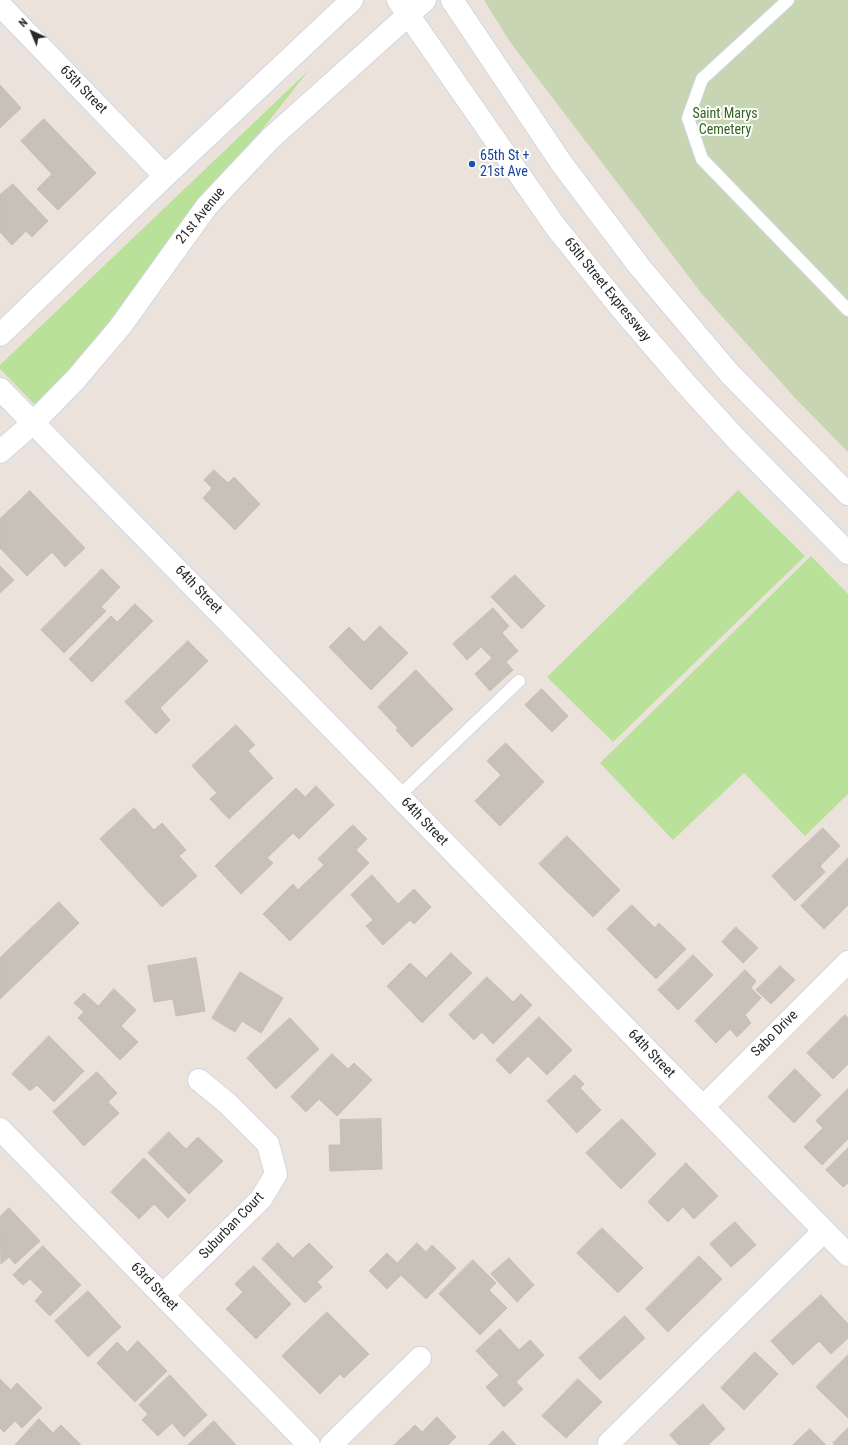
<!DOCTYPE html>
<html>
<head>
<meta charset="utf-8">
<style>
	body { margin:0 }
	#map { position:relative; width:848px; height:1445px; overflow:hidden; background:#ebe3db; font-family:"Roboto Condensed",sans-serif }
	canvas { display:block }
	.north { position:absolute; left:12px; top:12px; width:40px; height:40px; -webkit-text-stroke:3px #fff; paint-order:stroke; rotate:316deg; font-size:11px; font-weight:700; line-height:16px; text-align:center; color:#292929 }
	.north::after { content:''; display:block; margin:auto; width:14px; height:18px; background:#292929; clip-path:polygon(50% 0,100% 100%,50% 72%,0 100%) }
</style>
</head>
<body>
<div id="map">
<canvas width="848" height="1445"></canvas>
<div class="north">N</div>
</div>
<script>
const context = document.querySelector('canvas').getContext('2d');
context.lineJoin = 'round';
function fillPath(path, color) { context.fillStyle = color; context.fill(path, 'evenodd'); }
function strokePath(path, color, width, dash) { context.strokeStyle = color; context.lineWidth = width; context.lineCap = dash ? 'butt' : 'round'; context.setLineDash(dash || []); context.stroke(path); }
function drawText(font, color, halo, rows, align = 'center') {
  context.font = font + ' "Roboto Condensed",sans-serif'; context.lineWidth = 4; context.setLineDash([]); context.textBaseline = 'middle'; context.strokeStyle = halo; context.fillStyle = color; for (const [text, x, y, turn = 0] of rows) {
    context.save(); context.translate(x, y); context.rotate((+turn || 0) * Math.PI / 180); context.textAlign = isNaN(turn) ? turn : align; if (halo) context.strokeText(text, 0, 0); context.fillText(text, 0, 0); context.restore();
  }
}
fillPath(new Path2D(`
	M309,70L250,145L185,218L107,325L72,369L35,405L0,369V365Z
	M738,490L805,556L613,742L547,677Z
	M811,556L848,594V794L805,836L744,773L673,840L600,763Z`), '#b9e199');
fillPath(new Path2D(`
	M484,0H848V452L795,398L702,294L510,42Z`), '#c7d5b3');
const building = new Path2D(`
	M0,85L21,108L0,128Z
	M44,119L96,173L58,210L37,189L52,174L21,141Z
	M13,184L48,221L32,237L26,231L12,245L0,232V195Z
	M214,470L228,483L234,477L260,504L235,530L203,498L212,488L204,480Z
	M30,491L85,548L65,567L52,552L27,576L0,548V519Z
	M0,566L14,580L0,593Z
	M102,569L120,587L101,607L106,611L64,653L41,630Z
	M515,575L545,606L522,629L491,597Z
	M135,604L153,621L92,682L69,659L111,616L117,622Z
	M493,608L509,626L502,633L518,651L506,662L513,670L490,691L475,674L492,658L481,647L467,660L453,644Z
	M380,626L408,653L371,690L329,647L349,627L364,642Z
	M188,641L208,661L160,708L170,720L156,734L125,702Z
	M416,670L453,709L412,747L396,730L398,728L378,707Z
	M542,689L568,716L552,732L525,705Z
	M236,725L255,745L248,751L273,778L229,819L210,799L217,793L192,766Z
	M506,743L544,782L500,826L475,801L501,775L487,761Z
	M316,786L334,805L299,839L293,833L267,858L273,863L241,894L215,866L296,788L305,797Z
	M134,808L154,830L162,823L186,850L179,856L197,876L162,907L100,839Z
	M353,825L367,839L356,850L369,863L290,941L263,914L293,884L298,890L324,865L318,859Z
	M823,828L840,846L820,866L825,872L795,901L772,876Z
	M567,836L620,890L593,917L539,864Z
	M848,858V905L824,929L801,906Z
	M372,875L398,904L414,889L431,907L414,924L410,920L383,945L366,926L373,920L351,895Z
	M59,902L79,923L0,999V958Z
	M632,905L655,928L659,923L686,949L656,979L607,929Z
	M736,927L758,948L743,963L722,942Z
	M451,953L472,973L422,1023L387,986L410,963L426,978Z
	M693,955L713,975L678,1010L658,990Z
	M196,958L205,1011L176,1016L173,999L154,1002L148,966Z
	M780,966L795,980L771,1004L756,990Z
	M745,970L756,981L751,988L761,998L745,1015L751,1023L737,1037L730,1029L716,1043L695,1021Z
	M240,972L283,998L261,1033L242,1021L235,1032L212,1018Z
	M487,977L513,1002L521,994L532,1005L493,1044L482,1032L474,1040L449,1015Z
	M114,989L136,1010L121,1026L138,1042L120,1060L78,1018L84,1012L74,1003L84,993L98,1006Z
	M845,1015L848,1018V1064L833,1079L807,1053Z
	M539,1017L572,1050L547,1075L528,1056L510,1074L496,1060Z
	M290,1018L319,1049L276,1089L247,1058Z
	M49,1036L84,1071L54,1102L37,1085L30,1091L12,1074Z
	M332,1054L348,1069L354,1063L372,1080L337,1116L319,1099L306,1112L291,1097Z
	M795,1069L821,1095L794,1123L768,1097Z
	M97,1072L117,1093L108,1102L119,1113L84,1146L53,1112Z
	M575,1075L584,1084L580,1088L601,1110L577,1133L547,1101Z
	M848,1089V1139L822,1165L804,1147L823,1128L816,1121Z
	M381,1119L382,1169L330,1171L329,1145H341L340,1120Z
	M622,1119L656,1154L621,1189L586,1153Z
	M169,1132L186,1149L198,1137L223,1161L189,1194L148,1153Z
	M848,1148V1183L843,1187L826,1170Z
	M144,1158L186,1200L168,1218L154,1204L139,1219L111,1192Z
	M686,1163L718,1196L694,1219L683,1207L668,1222L648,1202Z
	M9,1208L40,1241L15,1264L9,1257L1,1264L0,1217Z
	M735,1222L756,1245L731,1267L710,1244Z
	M602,1228L643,1268L618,1293L577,1253Z
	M278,1243L293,1258L309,1243L333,1267L317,1282L322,1287L305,1303L262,1259Z
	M417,1243L426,1252L432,1245L456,1268L426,1299L401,1275L387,1289L369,1271L387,1253L397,1263Z
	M43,1246L81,1285L50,1316L35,1301L43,1292L30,1279L23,1285L13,1275Z
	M699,1256L722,1279L668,1332L646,1309Z
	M509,1258L534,1285L517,1302L491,1274Z
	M473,1260L496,1283L489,1290L507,1308L480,1335L439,1294Z
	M254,1266L291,1304L256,1339L226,1309L243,1292L235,1284Z
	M88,1291L121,1327L88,1357L55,1321Z
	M821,1295L848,1324V1338L831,1354L819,1341L793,1365L771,1341Z
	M327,1312L369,1354L344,1378L340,1374L320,1394L282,1356Z
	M625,1316L645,1338L600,1380L579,1358Z
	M500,1329L519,1350L530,1340L544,1355L516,1382L523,1389L504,1407L486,1387L499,1375L476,1351Z
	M138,1341L167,1371L135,1402L97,1363L117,1342L127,1352Z
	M755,1352L778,1374L744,1410L721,1388Z
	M848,1355V1418L816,1387Z
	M170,1375L207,1415L184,1437L172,1423L158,1436L142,1420L148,1414L139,1405Z
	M0,1379L11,1390L17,1383L42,1408L22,1428L15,1421L4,1432L0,1428Z
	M578,1379L602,1402L566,1438L542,1416Z
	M703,1404L725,1429L708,1445H679L670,1435Z
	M437,1417L456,1437L448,1445H394L415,1425L422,1432Z
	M39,1419L53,1433L61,1425L81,1445H15Z
	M214,1421L236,1445H188Z
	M848,1428V1445H835L833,1443Z
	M810,1429L826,1445H793Z
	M503,1431L516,1445H489Z`);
fillPath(building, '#c7c1ba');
strokePath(building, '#c6beb5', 1);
const service = new Path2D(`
	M788,0L702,79L688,118L702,159L848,310
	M399,796L519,681`);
const minor = new Path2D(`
	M0,5L165,176
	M0,389L848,1255
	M703,1107L848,962
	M0,1129L309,1445
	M163,1295L261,1199L276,1174L268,1144L227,1103L199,1080
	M609,1443L824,1231
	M331,1445L420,1358`);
const tertiary = new Path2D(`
	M0,335L165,176L352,0
	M0,452L34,422L76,379L120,327L207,206L271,138L425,0`);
const secondary = new Path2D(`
	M398,0L555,226L620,307L686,384L738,441L848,553
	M452,0L562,164L639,266L730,374L848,494`);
strokePath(service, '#d1d6e2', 14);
strokePath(minor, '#d1d6e2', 24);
strokePath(tertiary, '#d1d6e2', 24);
strokePath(secondary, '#d1d6e2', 24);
strokePath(service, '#fff', 12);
strokePath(minor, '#fff', 22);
strokePath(tertiary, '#fff', 22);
strokePath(secondary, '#fff', 22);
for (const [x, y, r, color] of [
	[472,164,4,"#1a4fb4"]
]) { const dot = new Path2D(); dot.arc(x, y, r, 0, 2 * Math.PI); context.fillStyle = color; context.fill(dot); strokePath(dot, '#fff', 1.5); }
drawText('14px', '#292929', '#fff', [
	["65th Street",83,90,46],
	["21st Avenue",201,216,-51],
	["65th Street Expressway",607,290,51],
	["64th Street",198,590,46],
	["64th Street",424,822,46],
	["Sabo Drive",775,1034,-45],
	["64th Street",651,1054,46],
	["Suburban Court",232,1226,-46],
	["63rd Street",154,1287,46]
]);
drawText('14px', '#32641b', '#fff', [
	["Saint Marys",725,114],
	["Cemetery",725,130]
]);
drawText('14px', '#164399', '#fff', [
	["65th St +",480,156],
	["21st Ave",480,172]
], 'left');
</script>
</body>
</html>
